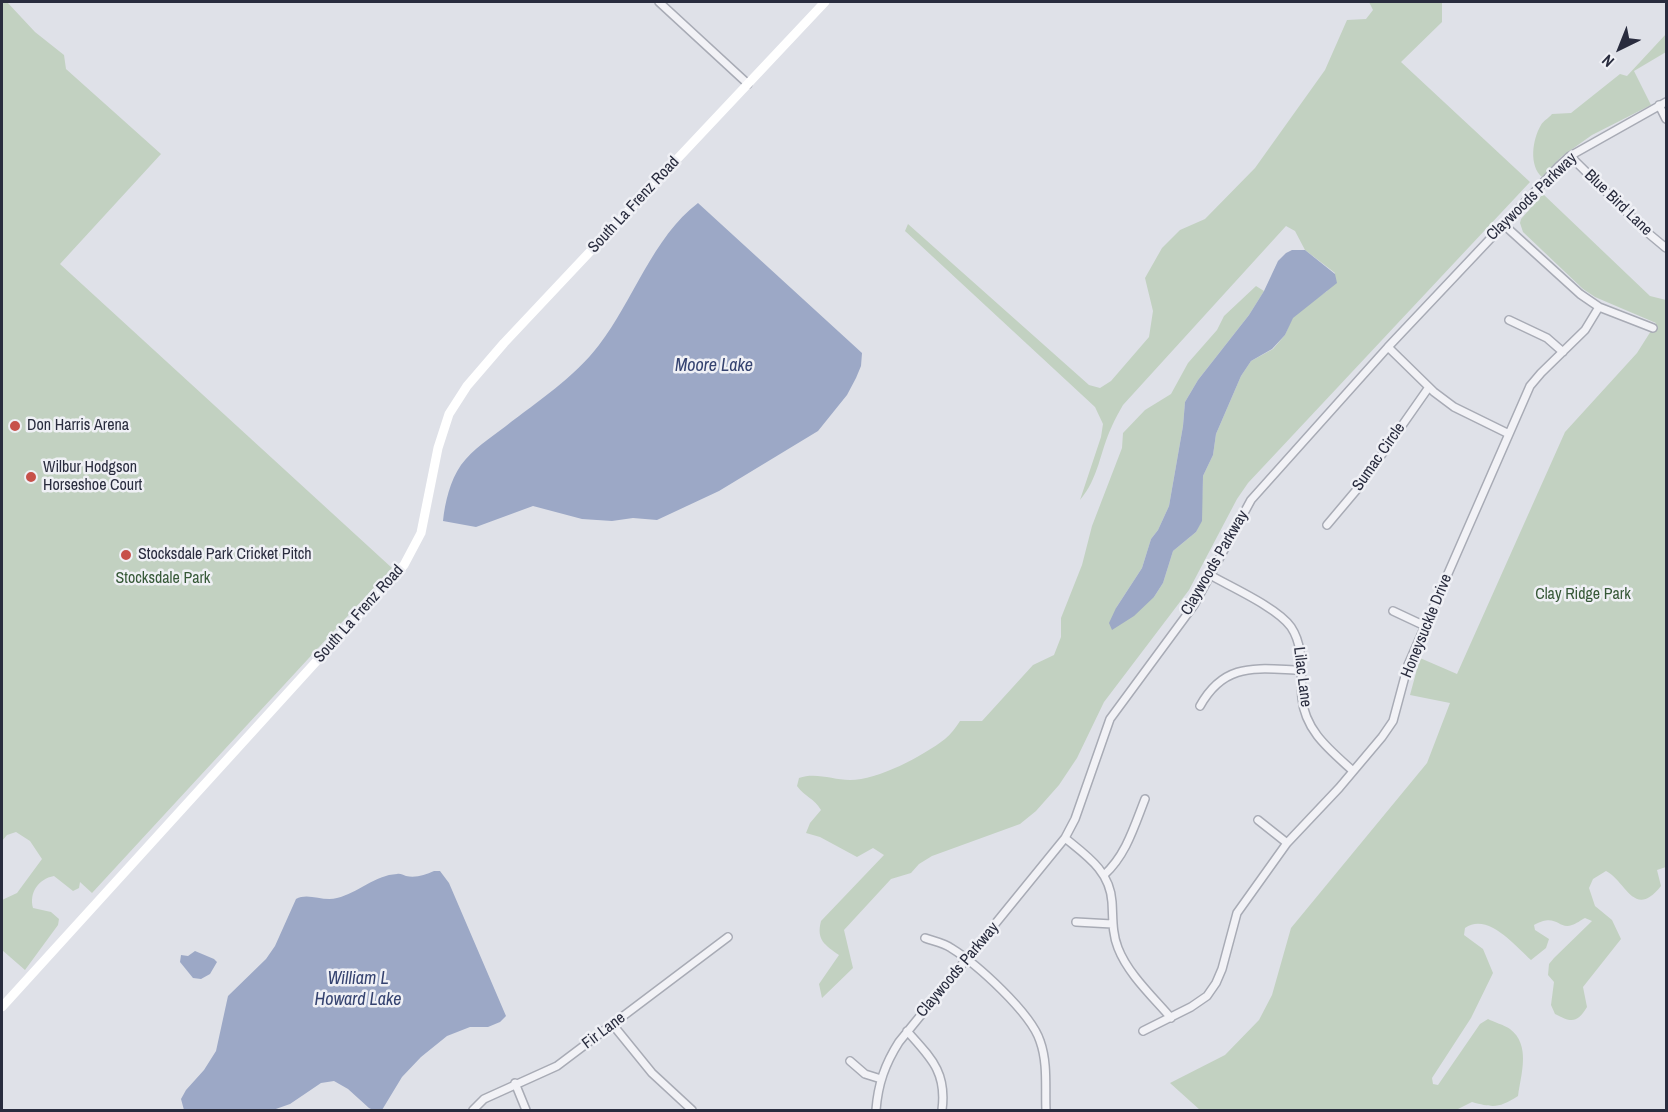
<!DOCTYPE html>
<html>
<head>
<meta charset="utf-8">
<style>
	body { margin:0 }
	#map { position:relative; width:1668px; height:1112px; overflow:hidden; background:#dfe1e8; font-family:"Archivo Narrow",sans-serif }
	canvas { display:block }
	.frame { position:absolute; inset:0; border:3px solid #292c3e; pointer-events:none }
	.north { position:absolute; left:1590px; top:18px; width:60px; height:60px; -webkit-text-stroke:4px #eff0f5; paint-order:stroke; rotate:223deg; font-size:16px; font-weight:700; line-height:24px; text-align:center; color:#292c3e }
	.north::after { content:''; display:block; margin:auto; width:21px; height:27px; background:#292c3e; clip-path:polygon(50% 0,100% 100%,50% 72%,0 100%) }
</style>
</head>
<body>
<div id="map">
<canvas width="1668" height="1112"></canvas>
<div class="frame"></div>
<div class="north">N</div>
</div>
<script>
const context = document.querySelector('canvas').getContext('2d');
context.lineJoin = 'round';
function fillPath(path, color) { context.fillStyle = color; context.fill(path, 'evenodd'); }
function strokePath(path, color, width, dash) { context.strokeStyle = color; context.lineWidth = width; context.lineCap = dash ? 'butt' : 'round'; context.setLineDash(dash || []); context.stroke(path); }
function drawText(font, color, halo, rows, align = 'center') {
  context.font = font + ' "Archivo Narrow",sans-serif'; context.lineWidth = 5; context.setLineDash([]); context.textBaseline = 'middle'; context.strokeStyle = halo; context.fillStyle = color; for (const [text, x, y, turn = 0] of rows) {
    context.save(); context.translate(x, y); context.rotate((+turn || 0) * Math.PI / 180); context.textAlign = isNaN(turn) ? turn : align; if (halo) context.strokeText(text, 0, 0); context.fillText(text, 0, 0); context.restore();
  }
}
fillPath(new Path2D(`
	M2,2H7L35,32L64,55L66,69L161,154L60,264L392,568L92,893L80,882L79,888L73,891L54,876C38,879 29,893 33,908L51,912L59,919L58,925L25,970L2,950V900L17,893L42,859L30,841L16,832L7,835L2,841Z
	M1369,2H1442V22L1401,62L1530,182L1248,483L1237,499L1189,590L1104,702L1077,758L1059,785L1036,811L1020,824L932,856L919,864L911,873L891,879L844,930L853,968L822,998L819,984L839,955C825,945 816,940 821,921L884,855L873,848L857,857L820,837L806,833L810,823L821,810C814,798 805,797 797,786L799,778C816,772 833,780 850,780C878,780 923,756 945,739C951,734 956,727 960,721H982L1033,665L1054,655L1061,637V618L1082,565L1092,526L1122,448L1123,433L1145,410L1171,394L1188,363L1217,330L1224,316L1256,286L1264,291L1249,315L1198,380L1185,402L1183,426L1169,506L1158,530L1151,539L1142,568L1116,608L1154,597L1163,583L1173,551L1196,532L1201,521L1203,476L1213,455L1216,434L1241,376L1251,361L1273,349L1285,335L1292,318L1307,305L1327,291L1335,273L1305,250L1295,231L1286,226L1123,405C1119,412 1115,419 1112,426C1100,451 1099,478 1080,500L1101,437L1103,424L1095,407L905,231L908,224L1089,385L1100,388L1111,381L1149,337L1153,311L1145,278L1162,248L1180,230L1205,219L1255,168L1325,70L1347,20L1366,19L1373,10Z
	M1666,34V52L1634,71L1651,105L1592,135L1561,157L1542,177C1529,166 1532,140 1541,125C1543,121 1549,118 1552,114L1571,113L1620,74L1627,76Z
	M1543,194L1650,296L1666,300V867L1657,870L1661,886C1634,920 1626,881 1606,871L1593,879L1589,888L1595,906L1612,920L1621,939L1583,987L1587,1007C1577,1023 1572,1023 1555,1014L1551,1005L1554,982L1548,975L1549,964L1554,958L1592,921L1585,918C1581,920 1576,924 1572,925C1558,930 1557,912 1534,925L1535,930L1549,939L1546,948L1531,960C1515,946 1488,912 1465,928L1464,935L1483,949L1493,973L1471,1018L1432,1078L1433,1084L1438,1085L1480,1024L1488,1019C1494,1022 1504,1025 1510,1029C1531,1045 1521,1074 1518,1096C1499,1108 1494,1108 1472,1102L1456,1110H1200L1170,1083L1225,1055L1259,1020L1272,995L1291,928L1427,763L1450,703L1410,695L1420,658L1457,674L1565,432L1637,353L1656,323L1595,297L1583,289L1523,232L1520,223L1521,219Z`), '#c2d1c1');
fillPath(new Path2D(`
	M698,203L862,353L861,366L856,378L847,395L818,431L719,491L657,520L633,518L612,521L582,519L533,506L476,527L443,521C445,502 450,481 461,465C473,449 490,438 506,426C538,401 574,378 599,345C633,301 653,237 698,203Z
	M1292,250H1305L1335,274L1337,283L1293,318L1285,335L1272,349L1251,361L1241,376L1216,434L1213,455L1203,476L1202,521L1196,532L1173,551L1163,583L1154,597L1134,616L1112,630L1109,623L1116,608L1142,568L1151,539L1158,530L1169,506L1183,426L1185,402L1198,380L1249,315L1264,291L1278,261L1286,253Z
	M434,871H440L449,883L506,1016L500,1022L488,1027H470L447,1036L421,1057L402,1077L382,1110H373L369,1108L348,1089L334,1081L321,1083L290,1104L273,1110H184L181,1099L186,1090L204,1070L216,1051L228,996L266,959L275,946L296,899C308,892 323,902 337,898C358,893 375,875 397,874C400,873 403,875 406,876C416,878 425,875 434,871Z
	M195,951L214,959L217,962L210,974L201,979L193,978L180,962L181,955L188,956Z`), '#9ca8c6');
const street = new Path2D(`
	M659,2L748,84
	M1659,105L1666,119
	M1570,156L1648,233L1666,248
	M1503,224L1580,294L1599,307L1653,328
	M1509,320L1547,338L1563,352
	M1388,347L1434,392L1454,407L1509,434
	M1327,525L1359,487L1429,387
	M1210,575C1231,587 1278,608 1291,627C1305,648 1300,674 1302,698C1305,731 1330,750 1353,771
	M1393,611L1425,626
	M1200,706C1225,661 1257,669 1302,670
	M1258,820L1287,843
	M1065,838C1087,856 1110,871 1112,902C1113,918 1112,933 1118,948C1128,974 1153,997 1171,1018
	M1104,875C1126,855 1134,827 1145,799
	M1076,922L1112,924
	M925,938C933,941 944,943 951,948C977,964 1031,1013 1040,1041C1048,1063 1045,1088 1046,1110
	M613,1025L652,1073L692,1110
	M907,1031C931,1058 947,1072 942,1110
	M1143,1031L1191,1007L1207,996L1216,983L1222,969L1237,913L1287,843L1339,788L1382,737L1393,721L1408,665L1530,386L1541,373L1585,330L1599,307
	M850,1061L865,1074L881,1079
	M515,1083L526,1110
	M473,1110L484,1099L557,1066L728,937
	M876,1110C878,1084 885,1064 899,1042L1065,838L1075,819L1110,719L1194,605L1251,500L1388,347L1559,166L1570,156L1666,102`);
strokePath(street, '#a8abb5', 10);
strokePath(street, '#f2f2f6', 7);
strokePath(new Path2D(`
	M2,1007L404,565L421,533L438,448L449,414L467,386L504,343L825,2`), '#fff', 9);
for (const [x, y, r, color] of [
	[15,426,6,"#c7514a"],
	[31,477,6,"#c7514a"],
	[126,555,6,"#c7514a"]
]) { const dot = new Path2D(); dot.arc(x, y, r, 0, 2 * Math.PI); context.fillStyle = color; context.fill(dot); strokePath(dot, '#eff0f5', 2); }
drawText('16px', '#292c3e', '#eff0f5', [
	["Claywoods Parkway",1532,197,-44],
	["Blue Bird Lane",1618,203,44],
	["South La Frenz Road",634,205,-47],
	["Sumac Circle",1379,457,-55],
	["Claywoods Parkway",1215,563,-60],
	["South La Frenz Road",359,614,-48],
	["Honeysuckle Drive",1427,626,-68],
	["Lilac Lane",1302,677,83],
	["Claywoods Parkway",958,970,-50],
	["Fir Lane",604,1031,-37]
]);
drawText('16px', '#292c3e', '#eff0f5', [
	["Don Harris Arena",27,426],
	["Wilbur Hodgson",43,468],
	["Horseshoe Court",43,486],
	["Stocksdale Park Cricket Pitch",138,555]
], 'left');
drawText('16px', '#375938', '#eff0f5', [
	["Stocksdale Park",163,579],
	["Clay Ridge Park",1583,595]
]);
drawText('italic 18px', '#354370', '#eff0f5', [
	["Moore Lake",714,366],
	["William L",358,979],
	["Howard Lake",358,1000]
]);
</script>
</body>
</html>
